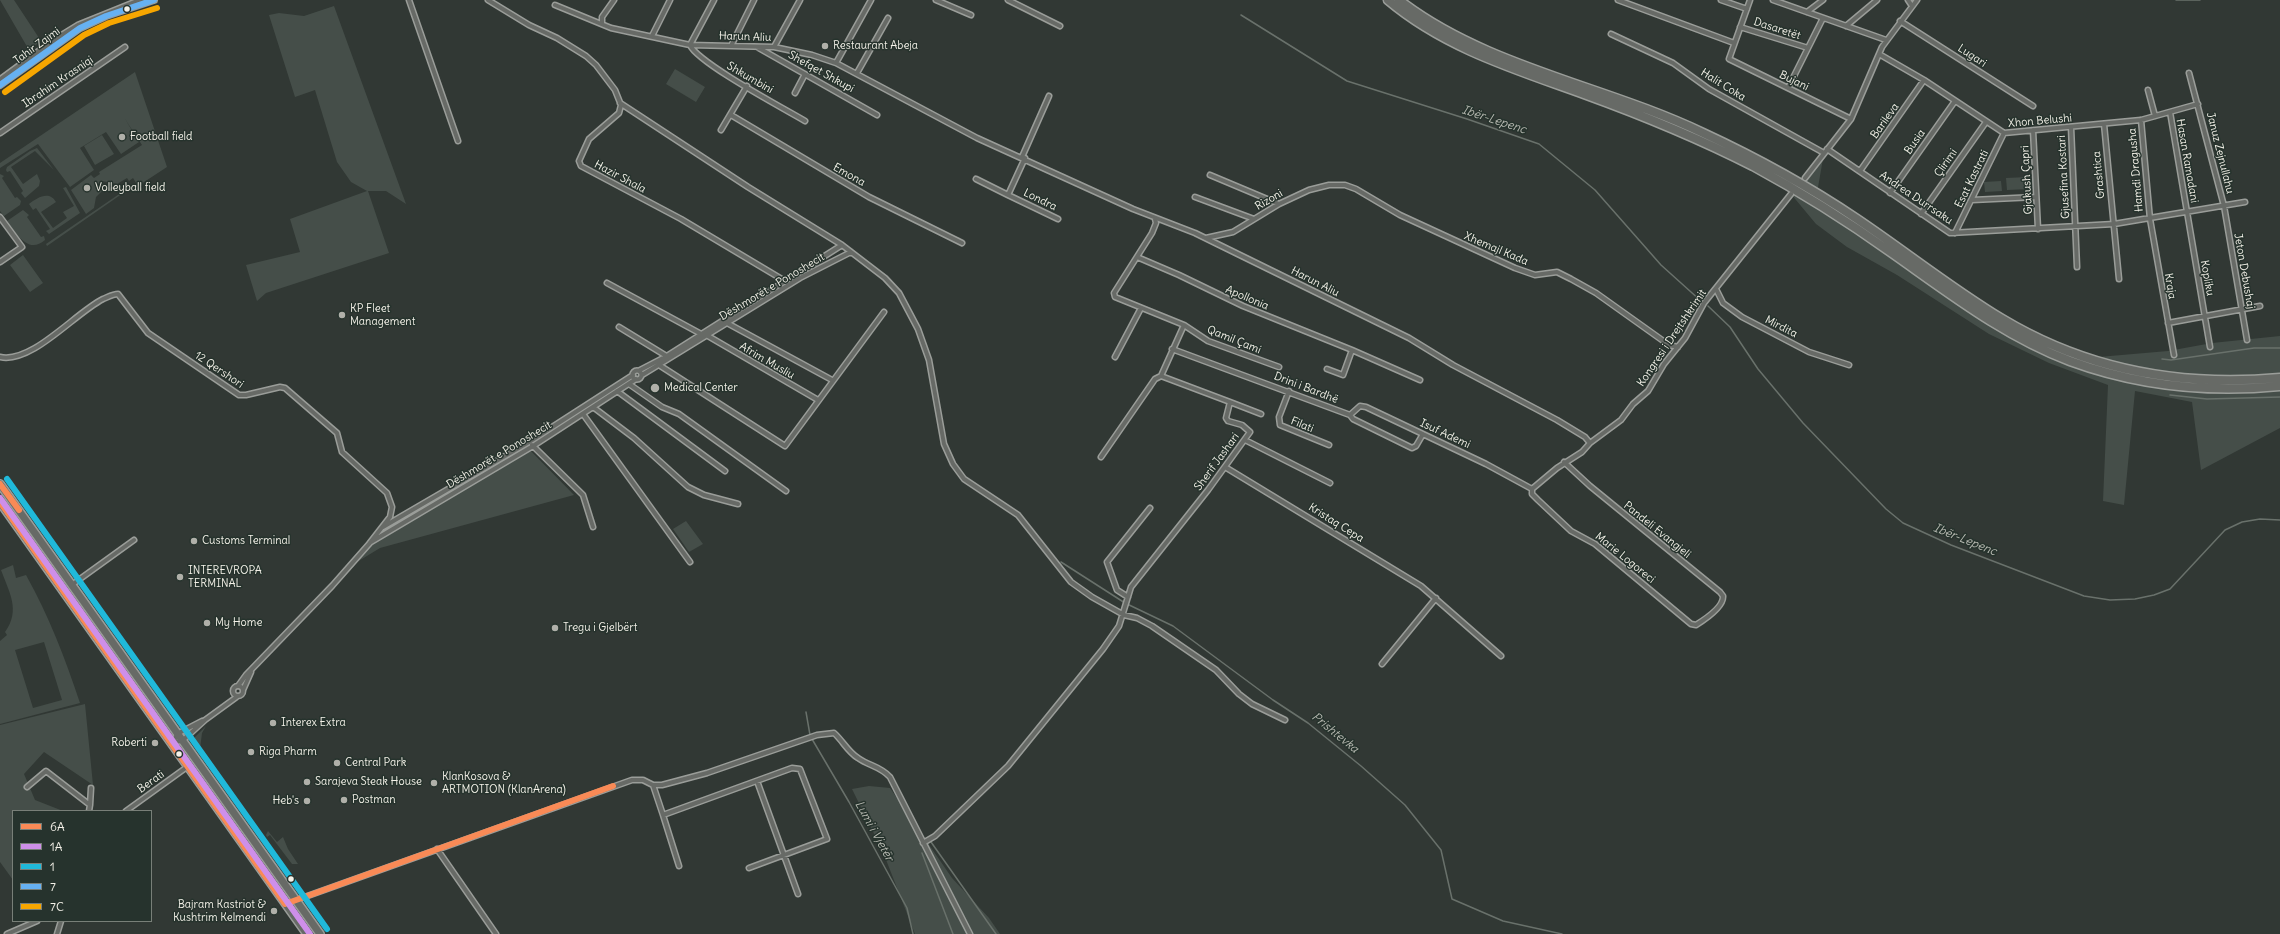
<!DOCTYPE html>
<html>
<head>
<meta charset="utf-8">
<style>
	body { margin:0 }
	#map { position:relative; width:2280px; height:934px; overflow:hidden; background:#313834; font-family:Delius,sans-serif }
	canvas { display:block }
	.legend { position:absolute; left:12px; top:810px; width:140px; height:112px; box-sizing:border-box; background:#26332d; border:1px solid #787f78; margin:0; padding:5px 7px; list-style:none; font-size:12px; color:#f4f1e8 }
	.legend li { display:flex; align-items:center; gap:8px; height:20px }
	.legend b { width:20px; border:1px solid #787f78 }
</style>
</head>
<body>
<div id="map">
<canvas width="2280" height="934"></canvas>
<ul class="legend">
<li><b style="height:5px;background:#f98a56"></b>6A</li>
<li><b style="height:5px;background:#ce8fe9"></b>1A</li>
<li><b style="height:5px;background:#20b9da"></b>1</li>
<li><b style="height:5px;background:#66b1f2"></b>7</li>
<li><b style="height:5px;background:#f7a600"></b>7C</li>
</ul>
</div>
<script>
const context = document.querySelector('canvas').getContext('2d');
context.lineJoin = 'round';
function fillPath(path, color) { context.fillStyle = color; context.fill(path, 'evenodd'); }
function strokePath(path, color, width, dash) { context.strokeStyle = color; context.lineWidth = width; context.lineCap = dash ? 'butt' : 'round'; context.setLineDash(dash || []); context.stroke(path); }
function drawText(font, color, halo, rows, align = 'center') {
  context.font = font + ' Delius,sans-serif'; context.lineWidth = 3; context.setLineDash([]); context.textBaseline = 'middle'; context.strokeStyle = halo; context.fillStyle = color; for (const [text, x, y, turn = 0] of rows) {
    context.save(); context.translate(x, y); context.rotate((+turn || 0) * Math.PI / 180); context.textAlign = isNaN(turn) ? turn : align; if (halo) context.strokeText(text, 0, 0); context.fillText(text, 0, 0); context.restore();
  }
}
fillPath(new Path2D(`
	M0,0H14L41,41L29,50Z
	M334,6L406,204L386,191H368L389,253L266,293L257,301L246,265L300,252L290,219L367,191L351,182L337,162L315,90L295,97L269,15L279,13L304,16Z
	M675,69L705,87L696,102L666,84Z
	M135,72L167,167L138,186L133,178L129,181L127,178L117,184L102,181L98,184L102,191L96,197L94,208L86,214L71,190L91,175L94,178L100,174L99,172L142,145L125,119L139,142L121,154L106,132L80,148L94,170L70,187L38,144L0,168V163Z
	M102,135L114,154L95,165L84,146Z
	M37,148L54,170L35,151L11,167L23,184L37,174L40,181L39,186L25,198L21,193L23,191L10,171L7,172L6,170L7,167L30,151Z
	M1824,153L1817,193L2000,318L2087,358L2168,351L2212,343L2280,336V428L2201,470L2192,402L2135,391L2124,505L2103,501L2108,385L2049,363L1989,334L1897,275L1847,247L1816,224L1791,194Z
	M0,174L4,176L2,178L15,198L17,197L21,201L20,205L4,216L0,211Z
	M2028,177L2029,189L2007,190L2006,178Z
	M2001,181L2002,191L1985,192L1984,182Z
	M66,187L80,213L49,234L46,231L50,229L36,208L33,210L29,204C37,198 49,190 56,202L41,212L53,228L67,218L63,212L74,206L63,188Z
	M128,188L129,189L47,246L46,244Z
	M23,210L29,215L27,217L41,237L44,236L45,240C28,255 16,233 7,221Z
	M23,255L43,283L30,292L10,265Z
	M526,446L574,495L380,548L357,562L349,572L345,568L381,527L452,488L480,477Z
	M686,521L703,544L689,552L673,529Z
	M13,565L16,578L26,575C49,616 65,658 80,703L0,724V641L7,635L5,632C21,610 9,592 1,570ZM44,642L62,700L33,708L15,650Z
	M85,704L93,785L44,752L24,774L35,800L63,811H13V880L0,862V725Z
	M206,726L202,733L200,749L246,813L244,815L195,749L193,742L195,737Z
	M869,786L890,788L952,878L989,918L1000,934H915L883,852L852,789Z
	M268,831L277,842L283,837L288,849L298,864H292L270,835L267,837L266,835Z`), '#454e49');
strokePath(new Path2D(`
	M2176,0H2200
	M1241,15L1347,81L1467,119L1539,144L1595,190L1661,265L1701,301
	M1708,306L1730,327L1758,369L1803,423L1886,509L1903,523L1951,545L2084,596L2110,600L2135,599L2154,595L2170,589L2225,530L2242,522L2260,519L2280,520
	M2162,359L2171,360L2254,348H2280
	M2170,395L2207,399L2280,397
	M1061,562L1125,603L1173,626L1273,700L1308,723L1361,766L1405,805L1441,850L1452,899L1503,921L1562,934
	M806,712L810,735
	M812,739L849,802L907,908L913,934
	M931,842L996,934
	M922,853L953,934`), '#69716b', 1.5);
const minor = new Path2D(`
	M409,0L458,141
	M488,0L529,25L557,38L586,56L596,65L615,90L621,105L619,113L589,139L579,161L581,166L681,219L785,281
	M714,0L690,45C698,63 783,108 805,121
	M936,0L971,15
	M1008,0L1060,26
	M1618,0L1734,43
	M1721,0L1747,9
	M1750,0L1729,59L1851,119
	M1773,0L1886,40
	M1908,0L1912,6
	M555,5L611,28L690,45L774,47L812,55L836,63L977,138L1133,209L1195,233L1409,338L1453,365L1557,420L1585,437L1590,443
	M1807,12L1823,0
	M1900,21L2033,106
	M602,24V17L614,0
	M1846,26L1877,0
	M1740,27L1808,48
	M1611,34L1673,63L1709,89L1824,153
	M652,36L670,0
	M732,44L754,0
	M757,47L877,115
	M774,47L800,0
	M1879,54L1924,80L2004,133L2141,120L2198,104
	M836,63L871,0
	M857,73L888,18
	M2189,73L2224,206L2247,340
	M1788,88L1823,18
	M2148,90L2155,116
	M795,93L805,74
	M620,103L748,187L842,245L885,278L899,293L918,329L929,360L944,444L953,464L964,479L1018,515L1071,582L1092,597L1124,615L1137,618L1152,626L1216,670L1239,694L1252,704L1285,720
	M2170,112L2210,347
	M731,115L869,197L962,243
	M2141,120L2150,219L2174,355
	M2104,124L2119,279
	M2071,127L2077,267
	M721,130L747,86
	M2033,130L2038,229
	M0,133L125,47
	M1827,149L1950,233L2114,224L2245,202
	M1022,157L1049,96
	M1025,158L1008,195L1058,219
	M1860,171L1924,80
	M1210,175L1279,204
	M1805,178L1851,119L1882,47L1917,0
	M976,179L1008,195
	M1890,193L1955,101
	M1195,197L1254,219
	M1972,200L2036,197
	M1921,214L1986,122
	M0,217L22,247L0,262
	M1955,233L2004,133
	M1206,238L1233,232L1279,204L1309,190L1329,185H1345L1356,189L1400,215L1515,268L1535,275L1557,272L1571,279L1596,293L1669,345L1678,347
	M1137,257L1179,275L1243,306L1352,350L1343,375L1327,369
	M607,283L703,335
	M1716,289L1723,303L1742,317L1809,352L1849,365
	M727,323L832,380
	M2168,323L2260,306
	M1184,325L1208,341L1279,367
	M619,327L668,357
	M708,336L818,400
	M1172,349L1350,415L1353,419L1412,448L1416,446L1423,434
	M1352,350L1420,380
	M0,357C32,364 75,313 103,299C108,297 113,294 118,294L148,333L239,395H246L280,387L285,388L337,433L342,452L387,493L392,507L390,517L369,544L332,586L246,675L238,686
	M1115,357L1141,308
	M659,365L785,446L884,312
	M640,370L667,356L842,245
	M632.5 375a4.5 4.5 0 1 1 9 0a4.5 4.5 0 1 1-9 0Z
	M642,375L800,278L851,252
	M629,384L662,407L679,414L786,491
	M617,391L725,471
	M1289,391L1279,417L1280,425L1329,445
	M1230,402L1261,414
	M593,407L634,438L688,487L704,495L738,504
	M583,414L690,562
	M1350,415L1360,406L1366,407L1486,464L1532,489
	M1245,440L1330,483
	M532,445L583,495L593,527
	M1101,457L1155,379L1161,376
	M1225,467L1421,586L1501,656
	M1532,489V494L1538,500L1571,531L1595,544L1691,624L1696,625C1704,620 1724,607 1723,596L1720,592L1590,486L1564,462
	M1532,489L1557,468L1582,452L1590,443L1621,420L1633,404L1648,391L1664,364L1685,338L1704,303L1791,194
	M383,527L529,442L633,375
	M371,542L533,446L636,379
	M73,584L134,540
	M1128,597L1117,590L1107,562L1150,508
	M1382,664L1436,598
	M233 691a5 5 0 1 1 10 0a5 5 0 1 1-10 0Z
	M243,690L251,672
	M171,742L182,741L205,720L238,696
	M173,743L177,734L202,721
	M757,781L798,894
	M653,785H662L707,773L817,735L834,733C843,741 848,752 858,758C869,766 880,766 890,777L970,934
	M27,787L46,771L90,805L89,811
	M90,805L91,788
	M126,811L187,767
	M663,815L679,866
	M923,843L935,836L1008,766L1103,649L1119,626L1131,587L1208,490L1250,432L1242,425L1228,421L1226,418L1230,402L1161,376L1184,325L1115,297L1114,293L1152,233L1156,223L1155,219
	M437,849L496,934
	M285,904L632,780H643L653,785L663,815L792,768L800,769L827,839L749,868
	M7,934L37,921
	M57,934L61,921`);
const tertiary = new Path2D(`
	M0,80L53,41L79,25L141,0
	M0,85L80,28L106,16L154,0`);
const trunk = new Path2D(`
	M0,484L320,934
	M0,502L307,934`);
const motorway = new Path2D(`
	M1388,0C1445,48 1515,69 1584,94C1642,115 1698,138 1753,166C1801,192 1847,221 1892,253C1949,293 2004,336 2070,361C2138,386 2208,393 2280,386
	M1399,0C1485,67 1605,86 1703,133C1757,158 1808,186 1857,219C1906,252 1952,289 2002,319C2087,370 2182,387 2280,378`);
strokePath(minor, '#9a9d99', 7);
strokePath(tertiary, '#9a9d99', 8);
strokePath(trunk, '#9a9d99', 10);
strokePath(motorway, '#9a9d99', 11);
strokePath(minor, '#676a66', 4);
strokePath(tertiary, '#676a66', 5);
strokePath(trunk, '#676a66', 7);
strokePath(motorway, '#676a66', 8);
strokePath(new Path2D(`
	M0,484L19,510
	M0,502L285,904L613,786`), '#f98a56', 6);
strokePath(new Path2D(`
	M0,498L310,934`), '#ce8fe9', 6);
strokePath(new Path2D(`
	M7,479L327,929`), '#20b9da', 6);
strokePath(new Path2D(`
	M0,85L80,28L106,16L154,0`), '#66b1f2', 6);
strokePath(new Path2D(`
	M5,92L84,35L109,23L157,8`), '#f7a600', 6);
for (const [x, y, r, color] of [
	[127,9,3.5,"#f4f1e8"],
	[825,46,4,"#b0b0a9"],
	[122,137,4,"#b0b0a9"],
	[87,188,4,"#b0b0a9"],
	[342,315,4,"#b0b0a9"],
	[655,388,5,"#b0b0a9"],
	[194,541,4,"#b0b0a9"],
	[180,577,4,"#b0b0a9"],
	[207,623,4,"#b0b0a9"],
	[555,628,4,"#b0b0a9"],
	[273,723,4,"#b0b0a9"],
	[155,743,4,"#b0b0a9"],
	[251,752,4,"#b0b0a9"],
	[179,754,3.5,"#f4f1e8"],
	[337,763,4,"#b0b0a9"],
	[307,782,4,"#b0b0a9"],
	[434,783,4,"#b0b0a9"],
	[344,800,4,"#b0b0a9"],
	[307,801,4,"#b0b0a9"],
	[291,879,3.5,"#f4f1e8"],
	[274,911,4,"#b0b0a9"]
]) { const dot = new Path2D(); dot.arc(x, y, r, 0, 2 * Math.PI); context.fillStyle = color; context.fill(dot); strokePath(dot, '#26332d', 1.5); }
drawText('11px', '#f4f1e8', '#26332d', [
	["Dasaretët",1777,29,18],
	["Harun Aliu",745,37,2],
	["Tahir Zajmi",37,46,-36],
	["Lugari",1972,56,33],
	["Shefqet Shkupi",821,72,29],
	["Shkumbini",750,78,30],
	["Bujani",1794,81,26],
	["Ibrahim Krasniqi",58,82,-34],
	["Halit Coka",1723,85,32],
	["Barileva",1885,121,-55],
	["Xhon Belushi",2040,121,-5],
	["Busia",1915,142,-55],
	["Januz Zejnullahu",2220,153,76],
	["Hasan Ramadani",2187,161,80],
	["Çlirimi",1946,163,-55],
	["Hamdi Dragusha",2136,170,-95],
	["Emona",849,175,29],
	["Grashtica",2099,175,-95],
	["Hazir Shala",620,177,28],
	["Gjusefina Kostari",2064,177,-93],
	["Esat Kastrati",1972,179,-64],
	["Gjakush Çapri",2027,180,-93],
	["Andrea Durrsaku",1916,198,34],
	["Londra",1040,200,26],
	["Rizoni",1269,200,-30],
	["Xhemajl Kada",1496,249,23],
	["Jeton Debushaj",2244,271,80],
	["Kopliku",2207,278,80],
	["Harun Aliu",1315,282,27],
	["Kraja",2170,286,80],
	["Dëshmorët e Ponoshecit",772,287,-31],
	["Apollonia",1247,298,23],
	["Mirdita",1781,327,27],
	["Kongresi i Drejtshkrimit",1672,338,-56],
	["Qamil Çami",1234,340,22],
	["Afrim Musliu",767,361,30],
	["12 Qershori",219,370,34],
	["Drini i Bardhë",1306,388,21],
	["Filati",1302,425,22],
	["Isuf Ademi",1445,434,25],
	["Dëshmorët e Ponoshecit",499,455,-31],
	["Sherif Jashari",1217,462,-54],
	["Kristaq Cepa",1336,523,32],
	["Pandeli Evangjeli",1657,530,39],
	["Marie Logoreci",1625,558,39],
	["Berati",151,782,-36]
]);
drawText('11px', '#f4f1e8', '#26332d', [
	["Restaurant Abeja",833,46],
	["Football field",130,137],
	["Volleyball field",95,188],
	["KP Fleet",350,309],
	["Management",350,322],
	["Medical Center",664,388],
	["Customs Terminal",202,541],
	["INTEREVROPA",188,571],
	["TERMINAL",188,584],
	["My Home",215,623],
	["Tregu i Gjelbërt",563,628],
	["Interex Extra",281,723],
	["Roberti",147,743,"right"],
	["Riga Pharm",259,752],
	["Central Park",345,763],
	["KlanKosova &",442,777],
	["ARTMOTION (KlanArena)",442,790],
	["Sarajeva Steak House",315,782],
	["Postman",352,800],
	["Heb's",299,801,"right"],
	["Bajram Kastriot &",266,905,"right"],
	["Kushtrim Kelmendi",266,918,"right"]
], 'left');
drawText('italic 12px', '#b8bab2', '#26332d', [
	["Ibër-Lepenc",1494,120,18],
	["Ibër-Lepenc",1965,540,22],
	["Prishtevka",1335,733,39],
	["Lumi i Vjetër",874,831,61]
]);
</script>
</body>
</html>
